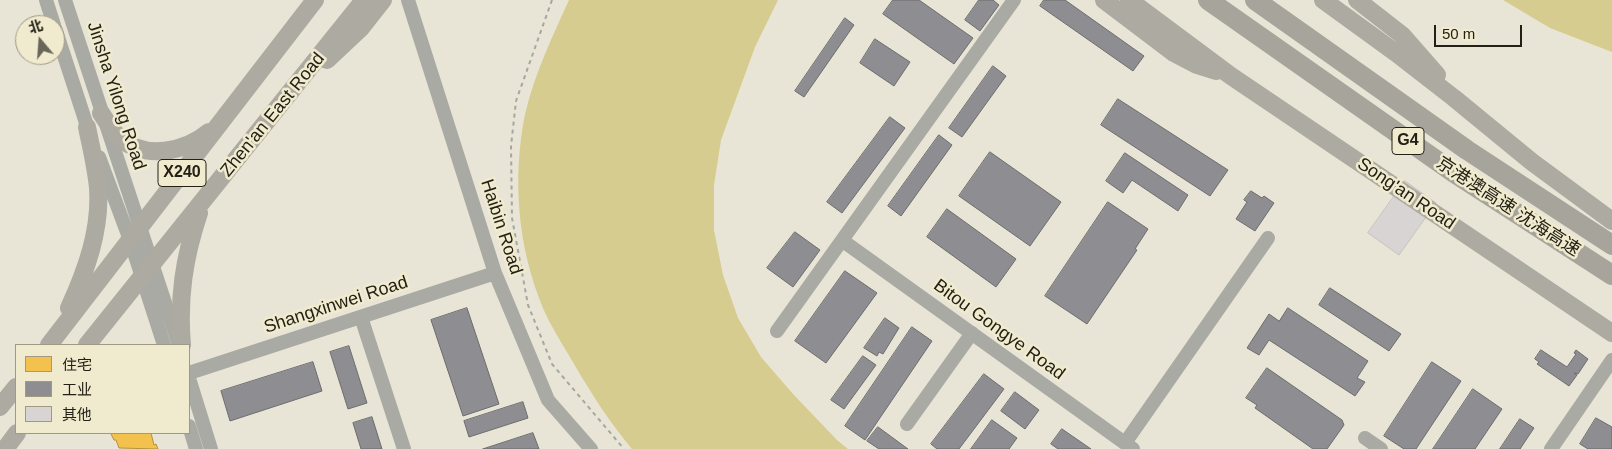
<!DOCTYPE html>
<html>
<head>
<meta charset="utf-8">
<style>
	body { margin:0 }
	#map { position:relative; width:1612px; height:449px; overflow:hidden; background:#e8e5d6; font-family:Arial,"Noto Sans SC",sans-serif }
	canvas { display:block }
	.legend { position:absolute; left:15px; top:344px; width:175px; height:90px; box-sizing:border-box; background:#f0ebce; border:1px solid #9e9a84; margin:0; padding:6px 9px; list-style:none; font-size:15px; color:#232116 }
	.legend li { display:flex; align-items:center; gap:10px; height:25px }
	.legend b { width:25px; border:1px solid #9e9a84 }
	.north { position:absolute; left:15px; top:15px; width:50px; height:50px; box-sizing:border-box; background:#f0ebce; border:1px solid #9e9a84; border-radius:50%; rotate:342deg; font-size:14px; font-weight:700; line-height:20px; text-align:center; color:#232116 }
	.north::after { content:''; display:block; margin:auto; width:18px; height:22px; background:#686659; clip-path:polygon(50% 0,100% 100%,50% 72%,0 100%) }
	.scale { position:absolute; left:1434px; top:25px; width:88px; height:22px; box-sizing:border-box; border:2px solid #232116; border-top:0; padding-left:6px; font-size:15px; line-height:18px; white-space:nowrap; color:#232116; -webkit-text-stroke:4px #f0ebce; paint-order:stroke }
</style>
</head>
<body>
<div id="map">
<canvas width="1612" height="449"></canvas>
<ul class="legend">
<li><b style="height:14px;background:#f2c14e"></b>住宅</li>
<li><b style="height:14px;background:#8d8d92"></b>工业</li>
<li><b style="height:14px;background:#d7d4d3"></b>其他</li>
</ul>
<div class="north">北</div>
<div class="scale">50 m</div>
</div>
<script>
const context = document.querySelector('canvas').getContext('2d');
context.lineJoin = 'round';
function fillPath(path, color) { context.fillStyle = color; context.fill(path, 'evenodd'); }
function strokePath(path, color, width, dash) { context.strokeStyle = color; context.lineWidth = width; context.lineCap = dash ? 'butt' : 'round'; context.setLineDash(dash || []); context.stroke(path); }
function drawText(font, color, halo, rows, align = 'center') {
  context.font = font + ' Arial,"Noto Sans SC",sans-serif'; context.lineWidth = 5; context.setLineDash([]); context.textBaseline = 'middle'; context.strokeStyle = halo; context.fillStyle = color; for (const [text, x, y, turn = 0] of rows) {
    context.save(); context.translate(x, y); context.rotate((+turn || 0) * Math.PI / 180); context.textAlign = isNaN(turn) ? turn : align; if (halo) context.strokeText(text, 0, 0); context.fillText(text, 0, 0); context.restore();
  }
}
fillPath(new Path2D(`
	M569,0H778L755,47L721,140L714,185V230L723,275L738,318L761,357L793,394L837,440L848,449H632C610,423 591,393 574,364C566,350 557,336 549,321C520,261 512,191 523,125C531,81 551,40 569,0Z
	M1503,0H1612V52L1550,28Z`), '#d6cc8f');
const homes = new Path2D(`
	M115,433H151L154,445L156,444L158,449L119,448L116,440H114L111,434Z`);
fillPath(homes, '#f2c14e');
strokePath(homes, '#b4913d', 1);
const industry = new Path2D(`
	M893,0H919L973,38L954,64L883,14Z
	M979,0H993L999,5L980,31L965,20Z
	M1044,0H1065L1144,56L1133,71L1040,6Z
	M845,18L854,25L804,97L795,91Z
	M875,39L910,62L894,86L860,63Z
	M993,66L1006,76L962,137L949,128Z
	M1118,99L1228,170L1210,196L1101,125Z
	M890,117L905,128L842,213L827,202Z
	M939,135L952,145L901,216L888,206Z
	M990,152L1061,202L1030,246L959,196Z
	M1125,153L1188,195L1178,211L1132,180L1123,193L1106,181Z
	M1251,191L1262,198L1264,196L1274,203L1255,231L1236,219L1247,202L1244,200Z
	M1108,202L1148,229L1135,249L1137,250L1087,324L1045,296Z
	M947,209L1016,259L996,287L927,237Z
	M795,232L820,250L793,287L767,268Z
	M845,271L877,293L826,363L795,341Z
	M1330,288L1401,334L1389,351L1319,305Z
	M467,308L499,404L463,416L431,320Z
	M1288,308L1368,361L1357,378L1365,382L1355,396L1269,340L1259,355L1247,348L1269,314L1279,321Z
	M885,318L899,328L883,354L879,352L877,356L864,348Z
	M912,327L932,341L865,440L845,426Z
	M349,346L367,403L348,409L330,352Z
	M1541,350L1567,367L1576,354L1574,353L1576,350L1588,359L1578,374L1574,373L1577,375L1569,386L1537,364L1539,362L1535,359Z
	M863,356L876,365L844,409L831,400Z
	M313,362L322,391L230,421L221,391Z
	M1432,362L1461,381L1416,449H1404L1384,436Z
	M1267,368L1342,420L1344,425L1327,449H1313L1255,408L1257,405L1246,398Z
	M984,374L1004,389L959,449H937L931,444Z
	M1473,389L1502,409L1475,449H1433Z
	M1015,392L1039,410L1025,429L1001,411Z
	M523,402L528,418L469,437L464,421Z
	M372,417L382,449H361L353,423Z
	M1596,418L1612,427V449H1588L1580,444Z
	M1520,419L1534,428L1520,449H1500Z
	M992,420L1017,438L1009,449H971Z
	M878,427L908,449H879L867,441Z
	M1062,429L1091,449H1058L1051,444Z
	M533,433L539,449H483Z`);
fillPath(industry, '#8d8d92');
strokePath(industry, '#6d6d6d', 1);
const building = new Path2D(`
	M1405,181L1436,203L1399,255L1368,233Z`);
fillPath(building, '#d7d4d3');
strokePath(building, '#c5c2c0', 1);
strokePath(new Path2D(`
	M552,0L516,101L511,146L512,218L528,305L552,364L624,449`), '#a7a69f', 2, [4, 4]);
strokePath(new Path2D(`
	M46,0L54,25
	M65,0L178,342
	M408,0L495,273L548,400L591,449
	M55,28L90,135
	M99,157L130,240L164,345
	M843,241L1133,449
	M361,317L404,449
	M777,331L1014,0
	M189,373L495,273
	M189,378L211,449
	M907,424L972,333
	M189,426L196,449
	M1365,438L1381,449
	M1125,443L1268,238
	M1551,449L1612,360`), '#aaaaa4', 14);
strokePath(new Path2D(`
	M1104,0L1174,53L1197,65L1216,71
	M1129,0L1231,76L1612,333
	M1323,0L1396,53L1454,98L1532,162L1612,221
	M1357,0L1402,35L1437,75
	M327,60L361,28L383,0
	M101,113C107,122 112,131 120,138C145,160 185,152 209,132
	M69,308C86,271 101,230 98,188C96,167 91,147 87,127
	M49,345L315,0
	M87,345L364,0
	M182,345C178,298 184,258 199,213
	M0,407L16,387
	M5,449L17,433`), '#acaaa1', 18);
strokePath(new Path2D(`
	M1208,0L1453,172L1612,275
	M1255,0L1467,150L1612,245`), '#a7a59b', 20);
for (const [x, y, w] of [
	[1408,141,32],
	[182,173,48]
]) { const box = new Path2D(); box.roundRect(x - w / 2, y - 13.5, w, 27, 4); context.fillStyle = '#f0ebce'; context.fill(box); strokePath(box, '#232116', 1); }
drawText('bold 16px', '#232116', null, [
	["G4",1408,141],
	["X240",182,173]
]);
drawText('18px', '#232116', '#f0ebce', [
	["Jinsha Yilong Road",116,96,72],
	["Zhen'an East Road",273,115,-51],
	["Song'an Road",1406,194,34],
	["京港澳高速 沈海高速",1508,207,33],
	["Haibin Road",501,227,72],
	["Shangxinwei Road",336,305,-18],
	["Bitou Gongye Road",999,330,36]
]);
</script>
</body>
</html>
